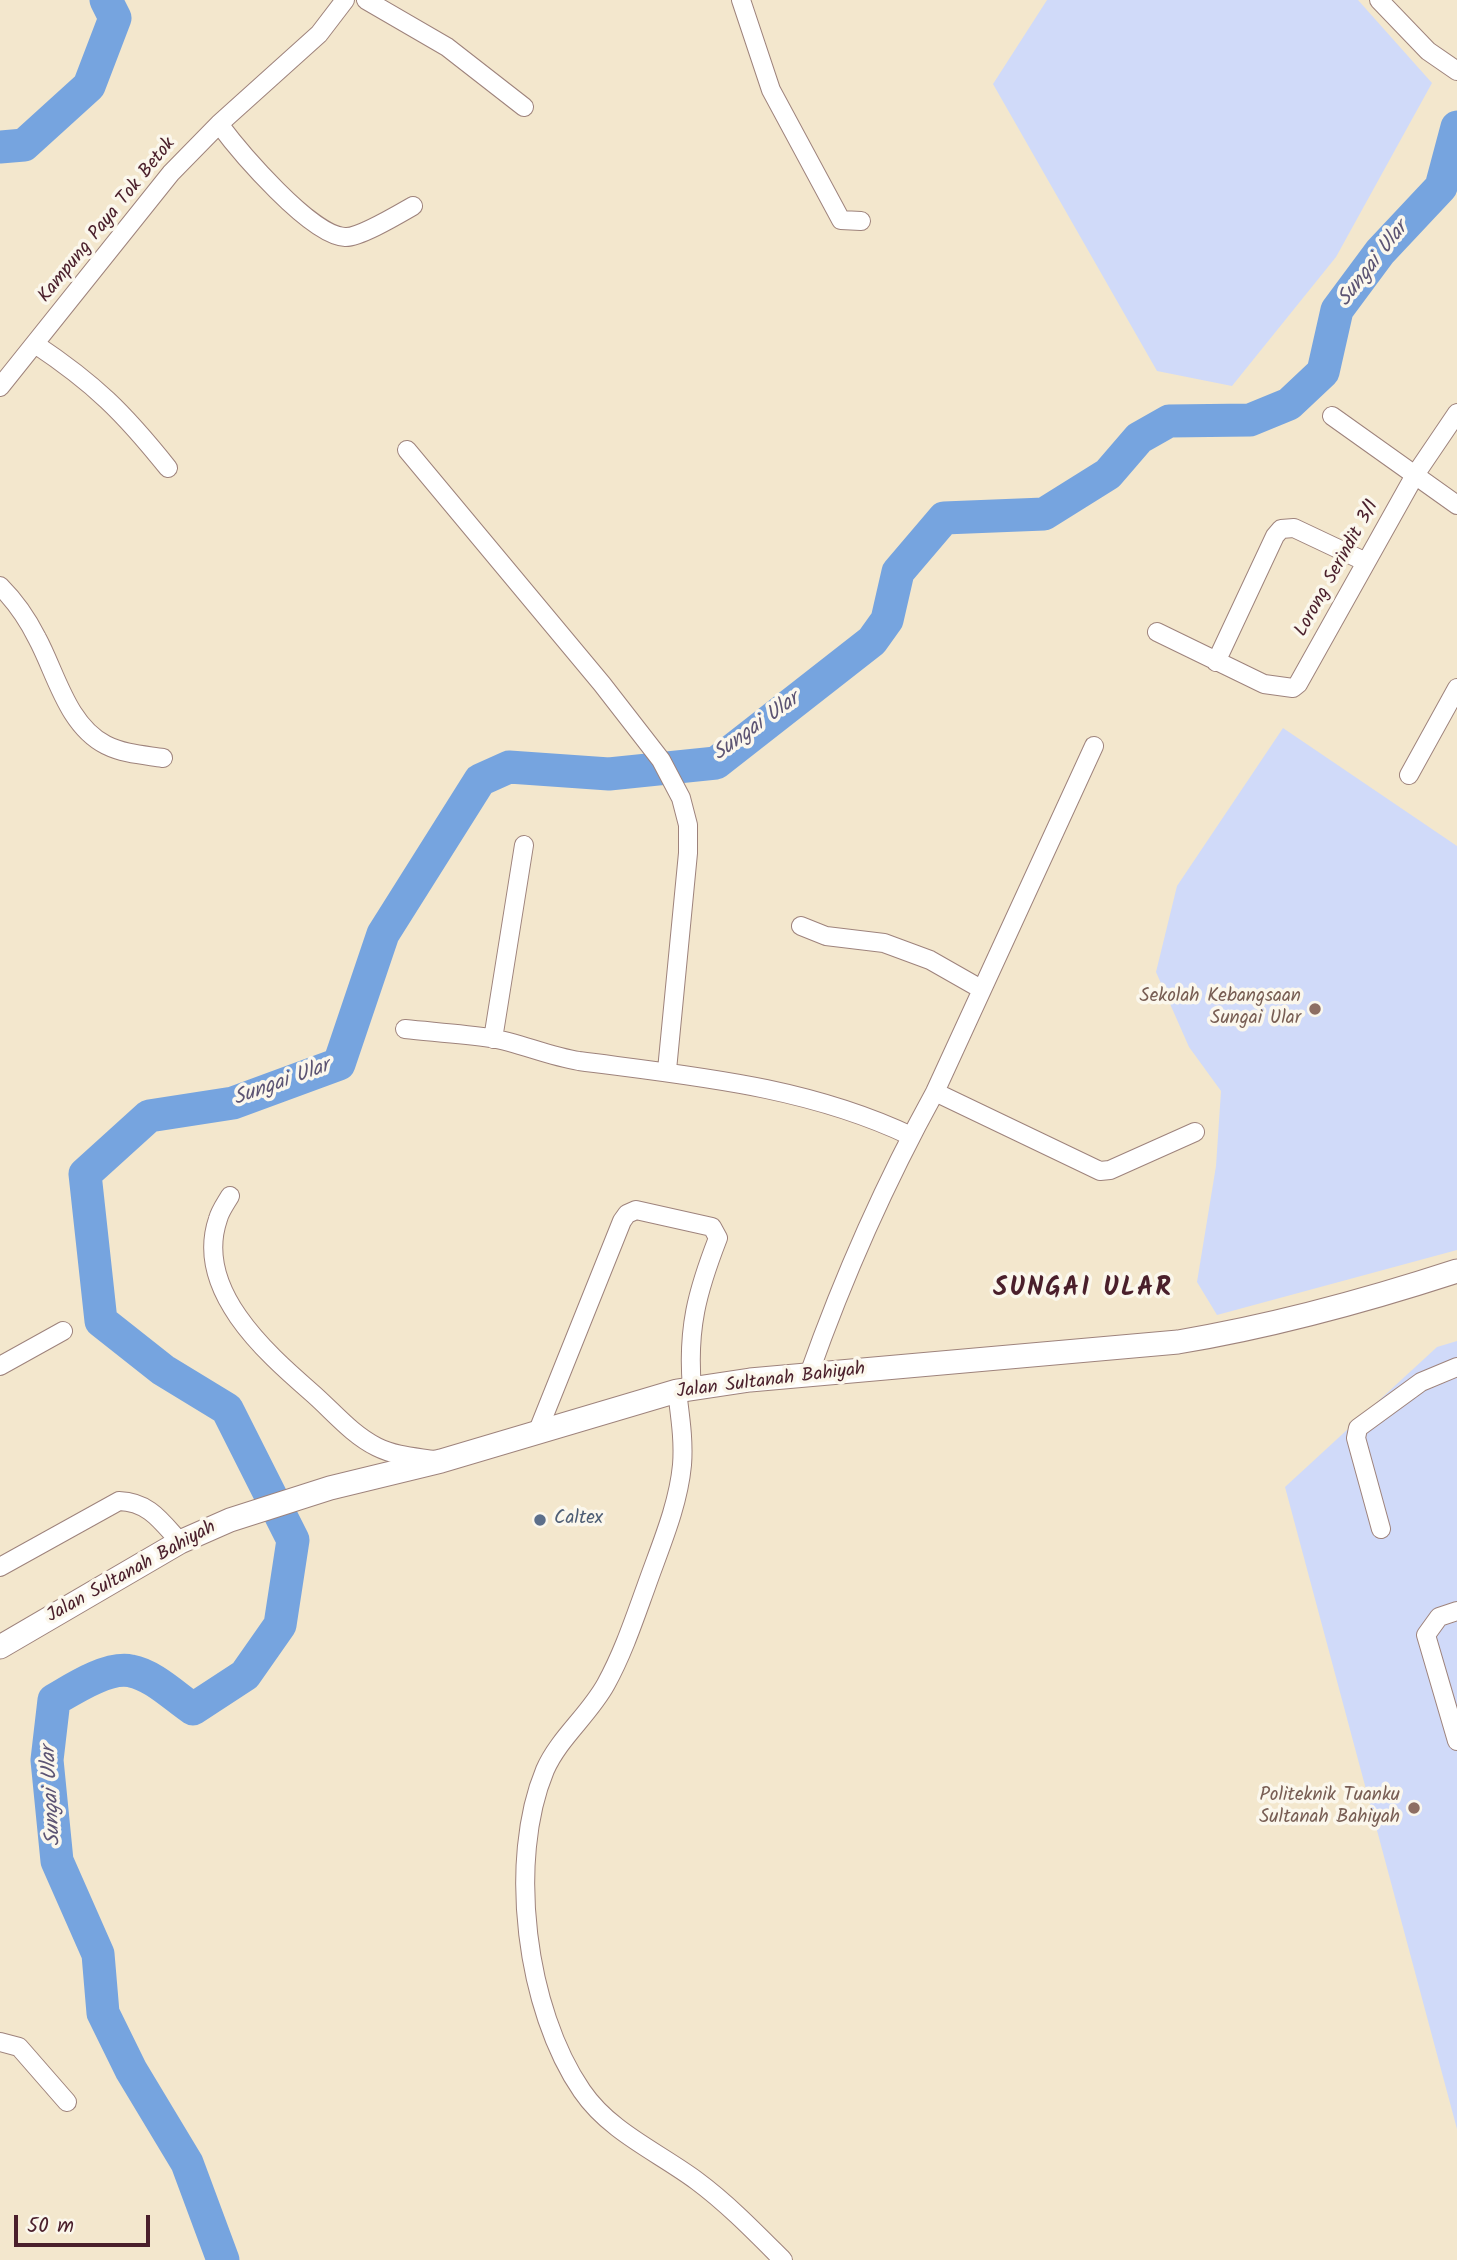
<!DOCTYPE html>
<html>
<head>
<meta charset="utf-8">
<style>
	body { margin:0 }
	#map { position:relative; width:1457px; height:2260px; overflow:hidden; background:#f3e7cd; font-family:Kalam,sans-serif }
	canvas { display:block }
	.scale { position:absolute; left:14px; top:2215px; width:136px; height:32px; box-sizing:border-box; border:4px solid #4a1f2b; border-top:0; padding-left:9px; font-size:21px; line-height:24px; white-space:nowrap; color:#4a1f2b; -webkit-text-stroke:5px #fbf7ec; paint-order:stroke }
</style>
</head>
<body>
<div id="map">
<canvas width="1457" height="2260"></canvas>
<div class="scale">50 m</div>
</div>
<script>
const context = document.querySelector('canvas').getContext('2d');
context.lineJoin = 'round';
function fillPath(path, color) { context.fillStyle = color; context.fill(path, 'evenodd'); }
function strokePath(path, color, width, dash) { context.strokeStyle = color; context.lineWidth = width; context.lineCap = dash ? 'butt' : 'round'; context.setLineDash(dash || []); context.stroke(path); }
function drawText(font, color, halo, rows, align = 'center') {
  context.font = font + ' Kalam,sans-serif'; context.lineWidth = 7; context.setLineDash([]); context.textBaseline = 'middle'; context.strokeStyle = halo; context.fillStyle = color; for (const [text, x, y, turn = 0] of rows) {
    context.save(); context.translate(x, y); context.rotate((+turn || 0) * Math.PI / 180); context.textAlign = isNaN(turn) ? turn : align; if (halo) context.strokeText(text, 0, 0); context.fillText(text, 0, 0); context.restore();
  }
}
fillPath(new Path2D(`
	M1047,0H1358L1432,83L1336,257L1232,386L1157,371L993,84Z
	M1283,728L1457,846V1250L1217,1315L1197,1282L1216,1166L1221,1091L1189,1047L1156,972L1177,886Z
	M1457,1341V2129L1285,1487L1437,1347Z`), '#d0daf9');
strokePath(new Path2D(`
	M0,147L24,145L89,86L115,18L106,0
	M223,2260L187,2163L131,2070L103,2013L98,1954L57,1861L47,1760L54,1700C73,1689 108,1666 131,1671C153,1675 175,1697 193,1709L245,1675L280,1625L293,1540L227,1409L163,1370L101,1321L85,1174L149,1116L233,1103L339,1064L383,934L480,780L509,767L609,774L716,763L872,641L887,620L898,572L944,518L1044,514L1108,474L1139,438L1169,421L1250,420L1289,404L1323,372L1337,310L1380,252L1441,187L1457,127`), '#76a4df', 33);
const minor = new Path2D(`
	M366,0L447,47L524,107
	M741,0L771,90L841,220L861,221
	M1379,0L1428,51L1457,71
	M219,124C239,151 311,236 345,237C359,238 399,214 413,206
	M35,344C95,384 124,413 168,468
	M0,387L171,173L219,124L319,34L345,0
	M1332,416L1457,505
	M407,450L602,684L661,760L681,798L688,825V853L667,1070
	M0,586C16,602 27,618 37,638C56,673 67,725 106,745C124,754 144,755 163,758
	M1157,632L1264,684L1293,688L1298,684L1415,475L1457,413
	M1216,662L1275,536L1281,529L1294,528L1366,562
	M1409,775L1457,688
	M801,926L826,936L884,943L930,960L981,989
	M405,1029C434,1032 463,1034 491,1038C520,1043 548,1056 579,1061C692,1076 806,1086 911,1136
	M493,1039L524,845
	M935,1092L1100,1171L1110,1170L1195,1132
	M230,1196C226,1203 220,1211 218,1219C194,1289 265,1352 311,1392C333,1411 351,1434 377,1447C395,1456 415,1457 434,1460
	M0,1366L63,1331
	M809,1374C843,1278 886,1181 935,1092L1094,746
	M677,1391C680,1416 684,1440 682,1465C678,1507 660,1547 646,1587C634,1620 623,1653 606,1684C589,1715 559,1738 545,1770C507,1861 526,2010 582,2091C610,2132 658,2152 697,2181C728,2204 756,2233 783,2260
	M537,1433L622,1221L627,1214L636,1210L712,1227L718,1238C697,1292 687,1329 692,1388
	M1381,1529L1356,1438L1358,1428L1421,1382L1457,1367
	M0,1567L119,1501C149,1502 161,1521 180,1542
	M1457,1611L1439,1617L1426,1635L1457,1741
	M0,2042L19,2047L67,2102`);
const major = new Path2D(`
	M0,1647L180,1542L230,1520L330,1488L441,1461L677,1391L750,1380L1178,1342C1274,1326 1365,1301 1457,1271`);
strokePath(minor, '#9e837c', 20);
strokePath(major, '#9e837c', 25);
strokePath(minor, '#fff', 18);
strokePath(major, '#fff', 23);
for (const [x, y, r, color] of [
	[1315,1009,7,"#8d6e63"],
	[540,1520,7,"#5c6f8a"],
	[1414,1808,7,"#8d6e63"]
]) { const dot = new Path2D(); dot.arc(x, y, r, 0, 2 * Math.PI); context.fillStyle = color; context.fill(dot); strokePath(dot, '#fbf7ec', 2.5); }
drawText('19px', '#4a1f2b', '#fbf7ec', [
	["Kampung Paya Tok Betok",108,221,-51],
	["Lorong Serindit 3/1",1338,569,-61],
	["Jalan Sultanah Bahiyah",771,1382,-7],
	["Jalan Sultanah Bahiyah",132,1573,-29]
]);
drawText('19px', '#785e54', '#fbf7ec', [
	["Sekolah Kebangsaan",1301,998],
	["Sungai Ular",1301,1020],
	["Politeknik Tuanku",1400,1797],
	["Sultanah Bahiyah",1400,1819]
], 'right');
drawText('19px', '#4e5e75', '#fbf7ec', [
	["Caltex",554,1520]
], 'left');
drawText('italic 21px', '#5c5473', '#fbf7ec', [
	["Sungai Ular",1374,265,-52],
	["Sungai Ular",757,728,-36],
	["Sungai Ular",282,1084,-20],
	["Sungai Ular",53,1796,-93]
]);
context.letterSpacing = '2px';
drawText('bold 26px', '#4a1f2b', '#fbf7ec', [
	["SUNGAI ULAR",1083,1291]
]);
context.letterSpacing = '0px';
</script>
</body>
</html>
